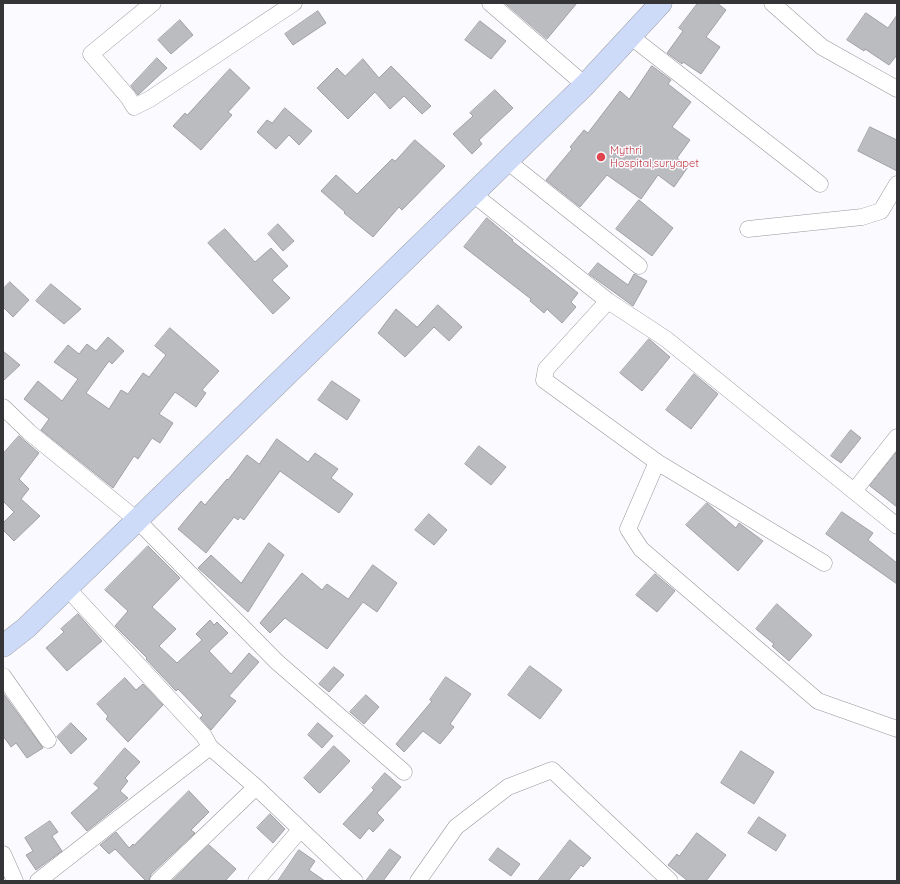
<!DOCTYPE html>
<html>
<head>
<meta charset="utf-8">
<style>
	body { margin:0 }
	#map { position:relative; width:900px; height:884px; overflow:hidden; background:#fbfbff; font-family:Quicksand,sans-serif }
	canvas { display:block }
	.frame { position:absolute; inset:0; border:4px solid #353537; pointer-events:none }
</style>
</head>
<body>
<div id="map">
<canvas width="900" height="884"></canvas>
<div class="frame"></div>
</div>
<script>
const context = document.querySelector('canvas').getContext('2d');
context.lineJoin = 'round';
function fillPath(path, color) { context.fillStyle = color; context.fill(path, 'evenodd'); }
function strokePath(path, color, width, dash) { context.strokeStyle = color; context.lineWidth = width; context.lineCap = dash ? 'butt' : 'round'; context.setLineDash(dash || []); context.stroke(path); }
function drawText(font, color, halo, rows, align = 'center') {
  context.font = font + ' Quicksand,sans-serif'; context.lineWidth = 3; context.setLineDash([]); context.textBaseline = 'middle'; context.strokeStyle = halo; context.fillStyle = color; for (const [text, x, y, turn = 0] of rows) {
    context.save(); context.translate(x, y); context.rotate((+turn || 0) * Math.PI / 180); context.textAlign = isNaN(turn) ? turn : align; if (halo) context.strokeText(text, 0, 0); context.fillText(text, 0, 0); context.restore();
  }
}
const building = new Path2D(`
	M505,3H577L547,39Z
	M698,3H717L726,10L706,37L720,47L701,74L683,62L682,64L667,53L683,31L679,28Z
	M318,11L326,23L293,45L285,34Z
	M866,13L888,28L897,15V55L889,65L865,49L864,51L847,40Z
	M180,20L193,35L171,54L158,40Z
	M480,21L506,41L491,59L465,40Z
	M157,58L167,68L138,95L131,86Z
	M363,59L379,78L391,66L431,106L422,114L404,96L390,109L375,92L348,119L317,88L337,68L345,76Z
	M652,66L671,80L668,84L691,102L672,127L690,140L677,158L688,167L674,187L658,175L641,199L607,175L580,207L546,180L572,149L570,147L584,130L588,133L620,91L629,99Z
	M230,69L250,88L228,112L232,115L201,150L173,126L185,113L187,115Z
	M495,90L513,108L479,140L482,144L472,154L453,134L473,116L470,113Z
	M285,108L312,131L299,145L289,135L276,149L257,132L267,120L272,123Z
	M870,127L897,140V171L858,151Z
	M415,140L445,166L402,210L399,207L373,237L344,213L345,212L321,191L336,175L357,194L392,159L395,161Z
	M639,200L673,228L652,256L616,229Z
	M487,218L513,240L512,241L578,293L571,302L576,307L562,323L547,309L544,313L530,301L531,299L464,247Z
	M278,224L294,241L283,251L268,234Z
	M225,229L255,262L271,248L288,266L272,280L290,298L273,314L208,243Z
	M598,263L628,285L634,274L647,281L633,306L589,274Z
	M10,282L29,300L13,317L3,307V289Z
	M51,284L81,309L64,324L36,301Z
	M438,305L462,327L449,341L434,327L405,357L378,333L396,309L417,327Z
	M170,328L219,371L202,390L206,393L196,407L175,392L159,414L173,423L160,443L152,438L138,459L134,456L113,488L41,430L49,419L24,399L38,381L62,401L78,379L54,362L68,345L79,354L87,344L96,351L108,337L124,351L112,364L109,361L86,393L109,409L121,390L128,394L143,373L149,377L166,355L155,346Z
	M649,339L670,357L642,391L620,373Z
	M3,351L20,365L3,381Z
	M694,374L718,394L691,429L666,410Z
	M332,381L360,400L347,420L318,400Z
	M851,430L861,438L841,463L831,456Z
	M19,436L39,453L19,479L29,489L21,499L40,516L14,541L3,530V523L14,512L3,501V454Z
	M277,439L308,462L315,453L338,469L331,478L353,494L339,513L280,471L244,520L240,517L238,520L234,517L206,553L178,529L201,501L205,505L227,479L228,480L247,455L259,464Z
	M479,446L506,467L491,485L465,464Z
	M897,452V507L870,486Z
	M707,503L736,528L739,523L763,541L738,571L686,525Z
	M842,512L873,533L868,540L897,563V584L826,534Z
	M429,514L447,530L434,545L415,530Z
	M269,543L284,555L248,612L198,568L211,555L241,583Z
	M148,546L180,578L152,607L176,629L159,646L177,663L202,640L196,634L210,620L214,625L217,622L228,633L209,651L231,674L249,653L259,662L229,696L236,701L211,730L200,718L203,715L178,689L176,691L146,659L147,658L115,626L128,611L105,590Z
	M373,565L397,583L377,612L363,602L327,649L285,618L270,633L260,623L302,573L322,590L327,584L348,599Z
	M655,574L675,591L657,612L636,595Z
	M777,604L812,635L789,661L772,646L774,644L756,629Z
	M78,614L102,641L67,671L46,648L64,632L61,629Z
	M530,666L562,690L540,719L508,695Z
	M334,667L344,675L329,692L319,684Z
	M446,677L471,694L450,724L454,727L440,744L423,731L404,752L396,744L432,701L430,700Z
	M125,678L136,690L143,684L163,705L128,742L106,719L108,716L97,704Z
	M3,693L43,748L27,758L16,743L11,747L3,736Z
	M366,695L379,707L364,724L350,712Z
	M71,723L87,739L71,754L57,737Z
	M318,723L333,736L322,748L308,735Z
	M334,746L350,761L320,793L318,792L304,778Z
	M125,748L140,762L125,778L128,781L120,791L128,798L87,831L71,813L99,788L94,784Z
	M741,751L774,772L754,804L721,783Z
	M385,773L401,787L377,813L384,820L373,832L369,828L360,839L343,824L374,790L372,788Z
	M189,791L209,812L191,830L195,833L151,874L149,881H146L115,849L109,854L100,845L116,832L129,848L133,844L134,845Z
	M270,814L285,829L273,843L257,828Z
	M759,817L786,835L776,851L748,833Z
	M50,821L58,832L52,836L62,851L36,870L26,855L33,851L25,838Z
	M697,833L726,855L706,881H688L668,865L677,854L679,856Z
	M570,840L591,858L583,867L581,865L568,881H538Z
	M209,845L236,869L225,881H172Z
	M498,848L520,864L511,876L489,860Z
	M390,849L401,857L383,881H366Z
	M299,850L315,861L309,870L325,881H278Z`);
fillPath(building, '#bbbcc0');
strokePath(building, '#a1a1a5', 1);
const street = new Path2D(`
	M153,3L91,54L128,97L134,107L150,99L294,3
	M490,3L585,85
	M772,3L822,47L897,89
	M630,36L820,184
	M507,161L639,266
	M473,194L608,301L666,339L897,526
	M748,229L862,217L881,211L897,184
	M608,301L546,369L544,380L657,462
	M3,407L29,432L137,520L277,662L404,772
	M854,491L897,437
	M824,563L657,462L628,529L641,549L818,701L897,729
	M67,588L204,736L210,747L256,787L355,881
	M3,676L48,740
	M3,854L15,881
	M38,881L210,747
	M158,881L256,787
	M256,881L300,830
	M418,881L456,827L508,787L552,770L670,881`);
const secondary = new Path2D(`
	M3,646L26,628L585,85L661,3`);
strokePath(street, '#97979b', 17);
strokePath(secondary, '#97979b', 23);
strokePath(street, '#fff', 16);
strokePath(secondary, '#cddaf8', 22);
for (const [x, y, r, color] of [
	[601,157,5,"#e0444e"]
]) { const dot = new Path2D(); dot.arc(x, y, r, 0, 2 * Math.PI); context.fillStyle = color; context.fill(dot); strokePath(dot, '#fbfbff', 1.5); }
drawText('11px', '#be3a42', '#fbfbff', [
	["Mythri",610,151],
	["Hospital,suryapet",610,164]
], 'left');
</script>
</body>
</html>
